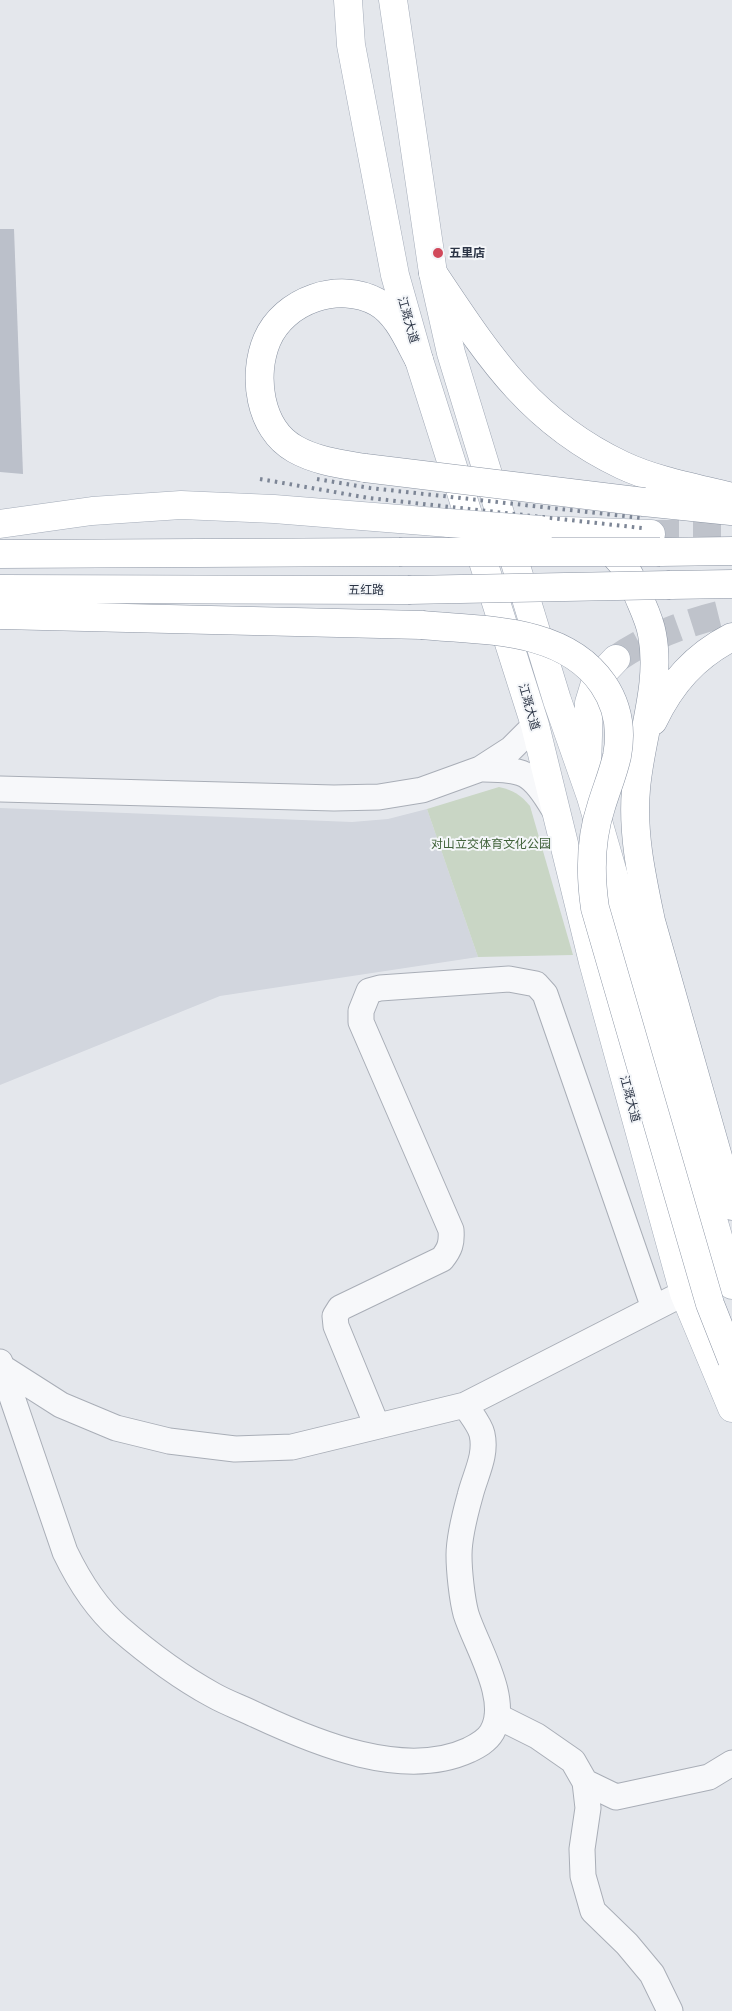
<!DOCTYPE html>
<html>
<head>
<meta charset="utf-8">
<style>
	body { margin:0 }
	canvas { display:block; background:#e4e7ec }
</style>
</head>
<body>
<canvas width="732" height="2011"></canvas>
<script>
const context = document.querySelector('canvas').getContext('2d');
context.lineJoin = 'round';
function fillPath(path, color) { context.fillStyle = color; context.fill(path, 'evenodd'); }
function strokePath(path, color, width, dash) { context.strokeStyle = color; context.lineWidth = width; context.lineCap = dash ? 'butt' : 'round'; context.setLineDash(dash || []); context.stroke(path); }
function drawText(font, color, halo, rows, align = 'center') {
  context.font = font + ' Lato,"Noto Sans SC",sans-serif'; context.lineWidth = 4; context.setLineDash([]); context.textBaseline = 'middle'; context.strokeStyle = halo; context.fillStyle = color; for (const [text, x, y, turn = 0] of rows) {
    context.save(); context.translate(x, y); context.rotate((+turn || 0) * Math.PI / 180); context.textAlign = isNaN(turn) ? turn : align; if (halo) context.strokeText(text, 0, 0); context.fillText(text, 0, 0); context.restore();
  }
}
fillPath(new Path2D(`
	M0,808L352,822L388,819L427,809L478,957L220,996L0,1085Z`), '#d2d6de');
fillPath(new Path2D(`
	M499,787C513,790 521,795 530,806L573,955L478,957L427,809Z`), '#c9d6c5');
fillPath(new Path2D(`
	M0,229H14L23,474L0,472Z`), '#bbc0ca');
strokePath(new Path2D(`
	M651,534H732
	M616,659C650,635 691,621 732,612`), '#bfc3cb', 28, [28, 14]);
const minor = new Path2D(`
	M535,725L511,749L480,769C523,770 530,769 553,808
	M0,789L334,798L379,797L422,790L480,769
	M0,1362L65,1552C79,1581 95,1607 119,1628C148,1653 180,1677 213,1695C227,1703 242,1708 256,1715C316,1743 404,1780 469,1750C477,1746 487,1741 492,1732C511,1700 476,1646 466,1614C462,1599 459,1571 459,1555C459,1537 465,1514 470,1496C475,1475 487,1456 482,1434C480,1425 470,1413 465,1405
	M3,1368L61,1405L116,1428L169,1441L235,1449L292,1447L465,1405L684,1293
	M377,1426L336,1326L335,1316L340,1308L442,1259C450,1249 452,1243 451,1230L361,1022V1011L369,991L380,988L509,979L536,984L545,994L654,1308
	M497,1716L537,1736L573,1761L585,1782L588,1808L582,1849L583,1876L593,1911L627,1944L652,1974L670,2011
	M585,1782L616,1797L709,1777L732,1763`);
const major = new Path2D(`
	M348,0L351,45L395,275L419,360L535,725L593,962L684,1293L732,1408
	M393,0L433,273L451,353L557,700L591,797L732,1285
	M0,524L92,511L181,505L274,509L449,523
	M540,530L651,534
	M587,767L589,703L596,680L616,659`);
const highway = new Path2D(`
	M433,273C488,355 529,421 622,465C656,481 696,488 732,497
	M365,468C341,464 316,461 295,449C259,429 252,375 267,340C284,300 339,281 377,302C398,314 408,340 419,360
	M644,502L731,511
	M573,532C609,544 625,559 638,595C643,607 650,621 652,634C662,685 640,738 636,789C632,834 642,878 651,921L732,1206
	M660,552L732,551
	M0,554L399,552
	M670,585L732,584
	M0,589L408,590
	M0,615L422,625
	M653,721C671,683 695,656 732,637`);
strokePath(minor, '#a9aeb7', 27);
strokePath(major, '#a3abb8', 29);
strokePath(highway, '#8b94a3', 29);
strokePath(minor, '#f7f8fa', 25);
strokePath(major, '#fff', 28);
strokePath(highway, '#fff', 28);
strokePath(new Path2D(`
	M260,479L369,498L642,528
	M317,479L370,488L642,518`), '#7d8696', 4, [2.5, 5]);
const majorBridge = new Path2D(`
	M449,523L540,530`);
const highwayBridge = new Path2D(`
	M365,468L644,502
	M399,552H660
	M408,590L670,585
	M422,625C484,631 564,627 603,684C618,706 622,730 617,756C613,774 606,790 601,807C590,840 590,874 595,908L710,1304L732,1360`);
strokePath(majorBridge, '#a3abb8', 29, []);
strokePath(highwayBridge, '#8b94a3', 29, []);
strokePath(majorBridge, '#fff', 28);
strokePath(highwayBridge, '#fff', 28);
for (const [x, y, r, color] of [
	[438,253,6,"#d1495b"]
]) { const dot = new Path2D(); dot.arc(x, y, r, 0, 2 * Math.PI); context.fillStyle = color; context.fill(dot); strokePath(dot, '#f4f6f9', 2); }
drawText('bold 12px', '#2b3445', '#f4f6f9', [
	["五里店",449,253]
], 'left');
drawText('12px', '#2b3445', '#f4f6f9', [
	["江溉大道",408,320,74],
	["五红路",366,590],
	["江溉大道",529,707,74],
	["江溉大道",630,1099,75]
]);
drawText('12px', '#3f6138', '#f4f6f9', [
	["对山立交体育文化公园",491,844]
]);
</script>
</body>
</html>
